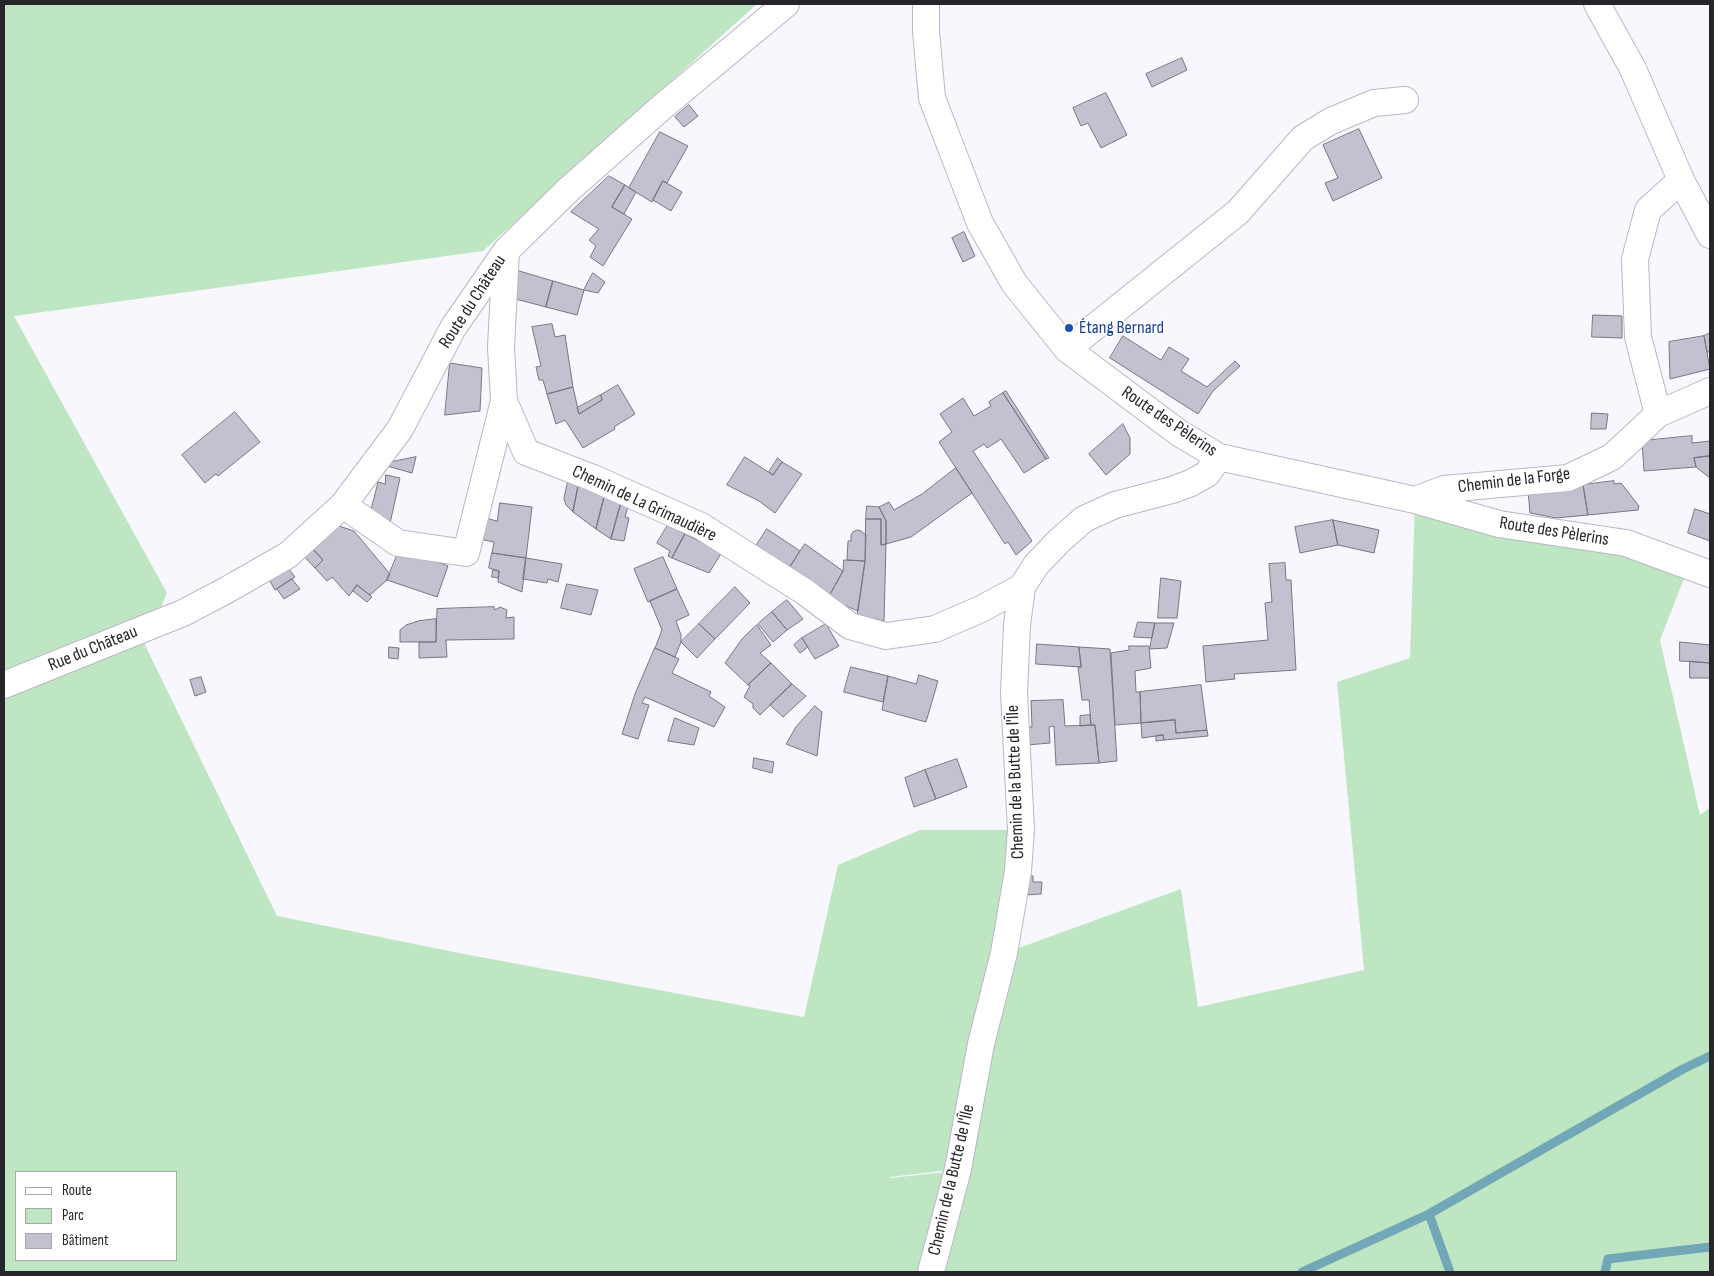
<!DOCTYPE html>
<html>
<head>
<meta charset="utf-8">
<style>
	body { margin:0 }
	#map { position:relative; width:1714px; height:1276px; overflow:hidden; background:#f8f7fd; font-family:"Sofia Sans Condensed",sans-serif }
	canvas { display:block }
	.frame { position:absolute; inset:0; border:5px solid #26252a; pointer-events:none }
	.legend { position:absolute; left:15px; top:1171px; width:162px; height:90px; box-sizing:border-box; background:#fff; border:1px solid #a8a8aa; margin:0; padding:6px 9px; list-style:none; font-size:15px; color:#26252a }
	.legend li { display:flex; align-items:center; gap:10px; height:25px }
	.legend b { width:25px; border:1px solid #a8a8aa }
</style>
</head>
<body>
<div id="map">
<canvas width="1714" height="1276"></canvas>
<div class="frame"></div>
<ul class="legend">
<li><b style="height:6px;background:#fff"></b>Route</li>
<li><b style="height:14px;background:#bfe6c3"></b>Parc</li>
<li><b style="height:14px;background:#c4c0cf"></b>Bâtiment</li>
</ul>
</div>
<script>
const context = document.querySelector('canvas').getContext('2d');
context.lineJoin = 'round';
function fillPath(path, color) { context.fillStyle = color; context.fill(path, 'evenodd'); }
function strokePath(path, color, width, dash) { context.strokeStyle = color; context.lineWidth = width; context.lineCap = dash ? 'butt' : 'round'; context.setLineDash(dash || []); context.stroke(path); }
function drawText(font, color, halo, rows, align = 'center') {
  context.font = font + ' "Sofia Sans Condensed",sans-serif'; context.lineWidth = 4; context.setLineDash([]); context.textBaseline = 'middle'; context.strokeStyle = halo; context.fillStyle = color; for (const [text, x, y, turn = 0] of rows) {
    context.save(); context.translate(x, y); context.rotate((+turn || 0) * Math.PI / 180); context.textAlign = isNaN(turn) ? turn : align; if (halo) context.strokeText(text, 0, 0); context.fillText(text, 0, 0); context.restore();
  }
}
fillPath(new Path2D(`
	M4,4H757L483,251L14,316L167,593L145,645L277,916L464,954L804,1017L838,865L920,830H1021L1005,953L1181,889L1198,1007L1364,970L1337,682L1410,658L1415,500L1689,566L1660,640L1700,815L1710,808V1272H4ZM958,1169H974L890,1178V1177ZM16,1172H176V1260H16Z`), '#bfe6c3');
strokePath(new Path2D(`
	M1429,1214L1450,1272
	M1302,1272L1429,1214L1683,1069L1710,1056
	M1605,1272L1608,1259L1710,1247`), '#71a7b7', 9);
const building = new Path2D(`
	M1182,58L1187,70L1152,87L1146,74Z
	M1106,93L1127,135L1101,148L1088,123L1081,126L1073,108Z
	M689,105L698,116L684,127L675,117Z
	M1359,129L1382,178L1333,201L1325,183L1338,178L1323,145Z
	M660,132L688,146L667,183L663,181L652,202L629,188Z
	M609,176L625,185L612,207L632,219L603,266L590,257L596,246L589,240L599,229L571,212Z
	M663,181L682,192L671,211L653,200Z
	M625,185L636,192L624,214L612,207Z
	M964,232L975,256L963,262L952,238Z
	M516,270L553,281L546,307L508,297Z
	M593,273L605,282L598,293L584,290Z
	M553,281L584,290L577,315L546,307Z
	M1593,315L1622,316V338L1592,337Z
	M552,324L555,337L565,335L573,387L547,394L543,380H539L536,367L541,366L532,327Z
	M1710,333V352H1707L1704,336Z
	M1123,336L1161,360L1169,347L1189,359L1181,371L1207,387L1235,361L1240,366L1213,391L1198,414L1110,358Z
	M1704,336L1710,369L1670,379L1669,342Z
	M450,363L482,368L480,411L445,415Z
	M618,385L635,414L614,427L615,429L583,448L565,420L556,424L547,394L573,387L579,414L602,400L601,395Z
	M1006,391L1049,458L1046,459L1003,393Z
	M1003,393L1046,459L1024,473L1001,439L987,448L984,444L973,451L1032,541L1016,555L1008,542L1005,544L939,442L952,432L940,414L963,398L974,416L991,406L989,402Z
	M601,395L602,400L579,414L577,408Z
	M235,412L260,442L218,476L216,474L205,483L182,455Z
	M1592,413L1608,414L1606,429H1591Z
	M1123,424L1130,438V454L1106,475L1089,454Z
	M1692,436V443L1710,441V456L1694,458L1696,467L1644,471L1642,441Z
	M1710,456V478L1696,467L1694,458Z
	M416,457L412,473L387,466L391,462Z
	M745,457L773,475L782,462L802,474L775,513L759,501L727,485Z
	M778,458L782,462L773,475L769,472Z
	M956,468L972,493L911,537L886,544V521L879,507L889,502L894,510L922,494Z
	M386,475L400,478L389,528L369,518L378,482L385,484Z
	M569,477L579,482L573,512L566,505L564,499Z
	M1614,481V484L1621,483L1639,506L1638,510L1588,515L1583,485Z
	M579,482L606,490L596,529L573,512Z
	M1583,485L1588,515L1556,518L1530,513L1528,491Z
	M606,490L622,499L611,539L596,529Z
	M622,499L629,503L625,517L629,518L624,541L611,539Z
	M500,503L532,507L526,558L492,553L494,542L479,539L481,517L497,521Z
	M867,506L879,507L886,521V544L881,545V519H866Z
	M1695,509L1710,514V541L1688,533Z
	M866,519H881V545L886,544L884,621L857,615L865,561Z
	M1333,520L1338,545L1300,553L1295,527Z
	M1333,520L1379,530L1374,553L1338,545Z
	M333,524L354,531L390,574L387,580L370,595L357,585L349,596L332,577L327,581L315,568L323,560L309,545Z
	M668,525L685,534L672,558L668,556L670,551L657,543Z
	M767,529L800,551L788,570L754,549Z
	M858,530L861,531L866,535L865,561L847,560L848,541H851V535L853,532Z
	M685,534L722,552L709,573L672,558Z
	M805,544L843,571L828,598L788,570Z
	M309,545L323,560L315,568L300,552Z
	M400,548L448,566L437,597L387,580Z
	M492,553L526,558L522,592L498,582L499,571L489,568Z
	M663,557L677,589L648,602L634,569Z
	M526,558L562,564L558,582L548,579L547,583L523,579Z
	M844,560L865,561L858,611L828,598L843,571Z
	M1285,563L1286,580H1291L1296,670L1234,674L1235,679L1206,682L1203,646L1268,640L1265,603L1272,602L1269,564Z
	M285,564L295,577L275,590L267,576Z
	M493,570L499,571L498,578L492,577Z
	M1161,578L1181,581L1177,618H1158Z
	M292,579L300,589L284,599L277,589Z
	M567,584L598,590L591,615L561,608Z
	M357,585L372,597L367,602L353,591Z
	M735,587L750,603L715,639L699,624Z
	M677,589L689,615L676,621L681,635V642L675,657L655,648L662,630L650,601Z
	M787,600L803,619L787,630L772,612Z
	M494,607L495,610L500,607L507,610L506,618L514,617V639L446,640L447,657L419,658V642H436L437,609Z
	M772,612L787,630L773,642L758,624Z
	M436,619V642H400V630L406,625L418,621Z
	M1138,622L1155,623L1152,638L1134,637Z
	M1155,623H1174L1167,648L1150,649Z
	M699,624L715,639L697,658L681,642Z
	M826,624L839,646L815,659L802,638Z
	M757,625L771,645L760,653L771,663L748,685L725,663L742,639Z
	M802,638L808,647L800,653L794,645Z
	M1680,642L1710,645V663L1680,661Z
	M1037,644L1079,647L1081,667L1036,664Z
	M1129,646H1149L1151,668L1135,671L1136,692H1140L1141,723L1115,725L1111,653L1129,650Z
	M389,647L399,648L398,659L389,658Z
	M1079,647L1110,649L1117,761L1099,763L1095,725H1091L1089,700H1082L1078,667H1081Z
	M655,648L679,659L672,673L711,692L709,696L725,707L714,727L645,697L642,703L649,705L638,739L622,734L635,694Z
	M1690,661L1710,663V678H1690Z
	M771,663L792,684L760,715L753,708V704L744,697L750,686L748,685Z
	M851,667L888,676L883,702L844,692Z
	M919,675L938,681L926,722L882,710L888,676L916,684Z
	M201,677L206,692L195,696L190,680Z
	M792,684L806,696L783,717L770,705Z
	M1201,685L1207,730L1176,733L1175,720L1141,723L1140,692Z
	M1063,700L1065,726L1095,725L1099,763L1056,765L1054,726L1049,727L1050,743L1027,745V727H1032L1031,701Z
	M815,706L822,712L817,756L786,744L796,727Z
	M1090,715L1091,725L1080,726V716Z
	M675,718L699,728L694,745L668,741Z
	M1175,720L1176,733L1207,730L1208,736L1164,740L1163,735L1142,738L1141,723Z
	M1163,735L1164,740L1156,741V736Z
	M754,758L774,762L772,773L753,768Z
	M957,759L967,787L936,799L925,770Z
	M925,770L936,799L914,807L905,778Z
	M1026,876H1033V882H1042L1041,894L1025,895Z`);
fillPath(building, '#c4c0cf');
strokePath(building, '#797683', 1);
const minor = new Path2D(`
	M926,4V31L932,98L980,223L1014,283L1067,349L1179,433L1219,457L1415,500L1499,524L1626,543L1710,574
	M1597,4L1633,69L1681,180L1710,235
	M506,251L501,347L504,401L526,452L593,478L701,526L805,592L850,626L886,636L935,629L981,609L1022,587
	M1067,349L1238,212L1303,138L1331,121L1374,103L1405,100
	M1658,414L1638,337L1635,259L1648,210L1681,180
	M1415,500L1444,489L1568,478L1612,457L1658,414L1710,391
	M343,505L398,543L466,553L504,401
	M4,685L183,613L225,591L288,555L343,505L400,429L453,328L506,251L567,191L662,107L786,4
	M931,1272L958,1169L981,1044L1004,953L1018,871L1021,830L1014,693L1017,625L1022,587L1036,565L1059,541L1084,519L1115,505L1172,490L1191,483L1207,474L1219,457`);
strokePath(minor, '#bab7c5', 28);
strokePath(minor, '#fff', 26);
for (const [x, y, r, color] of [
	[1069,328,5,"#1a4fb4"]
]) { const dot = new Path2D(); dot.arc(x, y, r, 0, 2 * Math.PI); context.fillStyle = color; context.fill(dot); strokePath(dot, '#fff', 2); }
drawText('18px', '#26252a', '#fff', [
	["Route du Château",473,302,-57],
	["Route des Pèlerins",1169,422,34],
	["Chemin de la Forge",1514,481,-7],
	["Chemin de La Grimaudière",644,504,25],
	["Route des Pèlerins",1554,532,9],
	["Rue du Château",93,649,-22],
	["Chemin de la Butte de l'Île",1016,782,-92],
	["Chemin de la Butte de l'Île",952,1180,-77]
]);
drawText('18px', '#164399', '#fff', [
	["Étang Bernard",1079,328]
], 'left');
</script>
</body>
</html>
